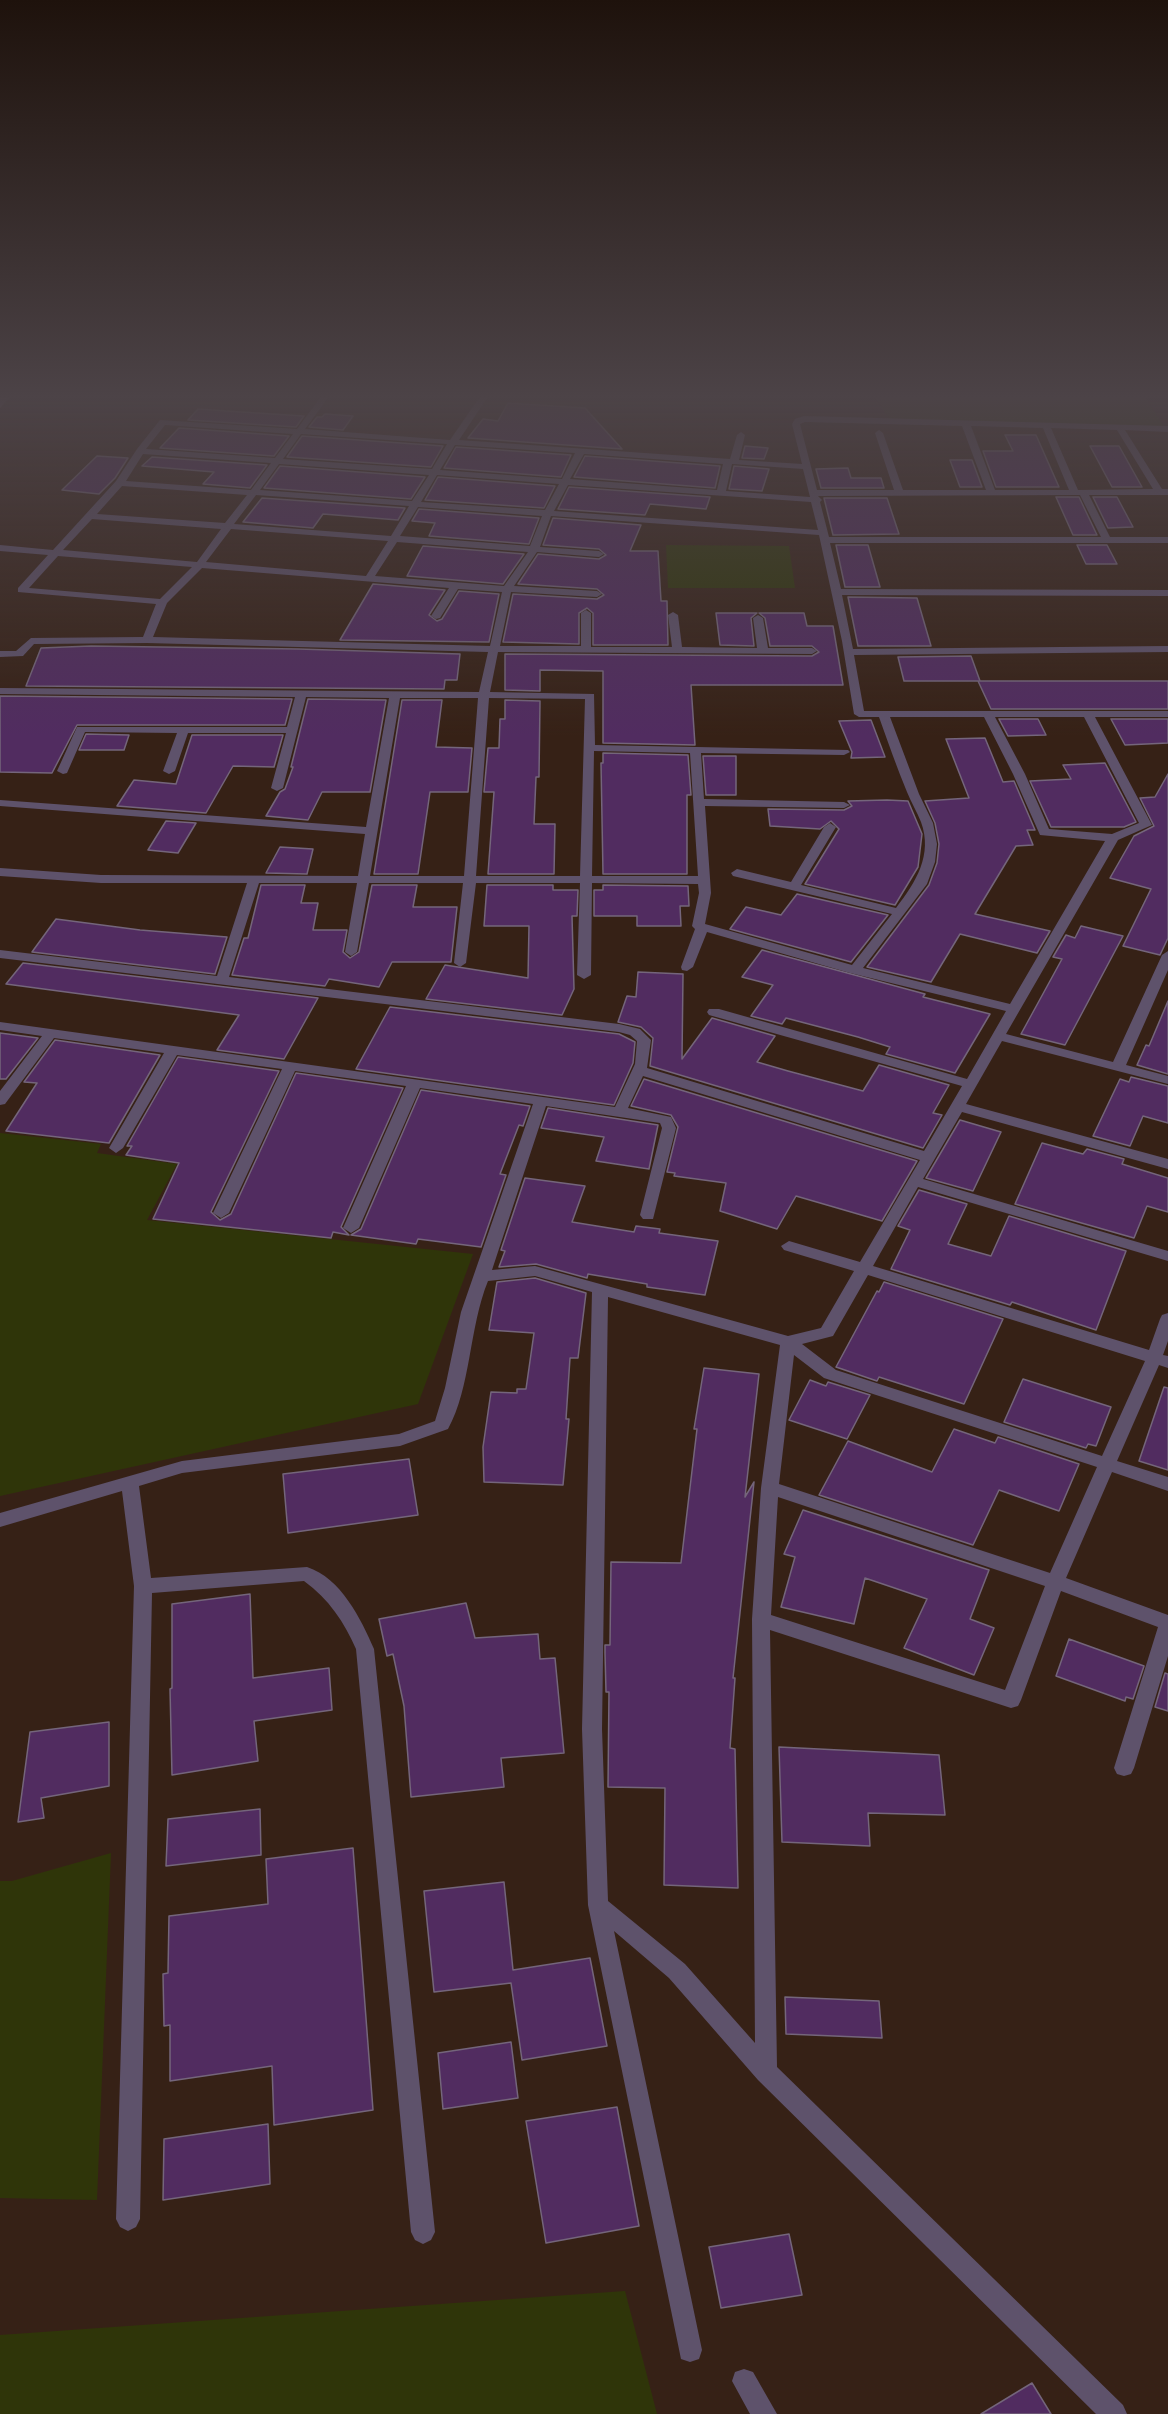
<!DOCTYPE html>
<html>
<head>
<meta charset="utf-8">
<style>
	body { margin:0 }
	canvas { display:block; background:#362116 }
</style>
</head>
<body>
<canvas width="1168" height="2414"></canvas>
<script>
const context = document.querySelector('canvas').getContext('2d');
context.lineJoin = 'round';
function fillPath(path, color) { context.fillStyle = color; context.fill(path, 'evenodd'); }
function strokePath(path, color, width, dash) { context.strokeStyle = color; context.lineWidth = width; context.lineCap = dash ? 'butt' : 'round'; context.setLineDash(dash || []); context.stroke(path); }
fillPath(new Path2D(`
	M875,398H1146L1164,427L890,419Z
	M666,545L789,546L795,588H668Z
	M0,1133L101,1144L97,1153L177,1164L147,1220L473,1254L418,1404L0,1496Z
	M111,1853L97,2200L0,2198V1881H12Z
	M625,2291L657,2414H0V2335Z`), '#2f3509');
const building = new Path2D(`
	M508,403L585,408L622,449L468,438L483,419L498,421Z
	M198,409L241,412L304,416L296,427L188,420Z
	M325,414L353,416L343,430L309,427L317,417H322Z
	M179,428L289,436L274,456L160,448Z
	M1005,435H1036L1059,487H996L983,451H1013Z
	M302,436L443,446L431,467L287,457Z
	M745,446L768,448L764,459L742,458Z
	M1090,446H1119L1142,487H1112Z
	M456,447L571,455L561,477L444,468Z
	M97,456L128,458L115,478L99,494L62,490Z
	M585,456L720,466L715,488L574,477Z
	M152,457L267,465L250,488L203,484L214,472L142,466Z
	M950,460H972L982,487H960Z
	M280,466L425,477L411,499L264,488Z
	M734,466L769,469L762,491L729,489Z
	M848,468L851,478H881L884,488H821L816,469Z
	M438,477L555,486L544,508L425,500Z
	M569,487L710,497L706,509L650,504L645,515L558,509Z
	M1056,497H1079L1097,535H1073Z
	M1093,497H1117L1133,527L1108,528Z
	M262,498L405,508L398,520L323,514L313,528L243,522Z
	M824,498H887L899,534L833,535Z
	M419,509L539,518L529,544L429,536L435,523L412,521Z
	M553,518L641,525L630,551H658L661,601H667L668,645H593V613L587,608L579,613V644L503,642L513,594L597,599L604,595L597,589L518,584L538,554L599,559L606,555L599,549L543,545Z
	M836,545H868L880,587H845Z
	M1077,545H1107L1117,564H1086Z
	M423,546L524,554L503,584L407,576Z
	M373,584L445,590L429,615L437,621L442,619L459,591L499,594L489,642L340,640Z
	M848,597L917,598L931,646H858Z
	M716,613H757L751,618L754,646L720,645Z
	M759,613H804L807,626H833L843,685H691L695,745L603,743V671L540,670V691L505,690V654L812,656L819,652L812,646H770L765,618Z
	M91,646L298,649L460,654L457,680H445L444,689L26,686L41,648Z
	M971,656L980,681H904L898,657Z
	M978,681H1168V709H991Z
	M0,696L292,699L285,725H77L52,773L0,772Z
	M308,699L386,700L370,792H322L308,820L266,816L280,792L285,789L293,767H291Z
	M402,700H442L436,747L472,748L468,792H430L418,874H374Z
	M505,700L540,701L539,777H536L534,824H555L554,874H488L494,792H484L488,748H499L500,719H505Z
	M999,719H1038L1046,735L1008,736Z
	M1111,719H1168V743L1125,745Z
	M871,720L885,757L851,758L852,752L839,721Z
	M86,734L129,735L124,750H79Z
	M192,735H283L274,767L233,766L206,813L117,806L134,780L176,784Z
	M985,738L1003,782L1014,781L1035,830H1027L1033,845L1016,846L975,914L1050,931L1037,953L960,934L931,982L867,967L929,885L937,863L939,844L935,823L925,801L969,798L946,739Z
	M603,753L688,755L691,795H687V874H603L601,763H603Z
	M703,756H736V795H706Z
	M1105,763L1136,822L1124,827H1051L1030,781L1071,779L1063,765Z
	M1168,774V938L1160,955L1123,946L1151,889L1110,878L1134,836L1154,826L1140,798L1155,797Z
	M887,800L908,801L922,834L918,867L895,905L805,884L839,829L831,821L820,829L770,826L768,809L844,810L852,806L848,801Z
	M166,821L196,823L178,853L148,850Z
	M280,847L313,849L307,874L266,873Z
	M261,885H305L301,903H318L313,930H347L343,952L350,958L359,952L372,885H417L413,907H457L451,962H392L379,987L329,979L325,986L232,975L244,938H248Z
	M487,885H553V890H578L577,916H572L574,989L562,1015L426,999L445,965L528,978L529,926H484Z
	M603,885L688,886L689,906H680L681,926H637V916H594V890H603Z
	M797,894L888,915L851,962L730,929L746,907L781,915Z
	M56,919L140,930L227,937L215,974L32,952Z
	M1081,926L1123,936L1065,1045L1021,1034L1062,959L1053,957L1066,935L1075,938Z
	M762,950L925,994L923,997L990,1014L955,1073L886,1054L890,1047L858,1037L786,1018L782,1024L751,1016L773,985L742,977Z
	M23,963L318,998L284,1059L217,1050L239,1015L6,984Z
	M638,972L683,974L682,1059L712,1018L775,1036L757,1062L788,1071L863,1091L879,1065L949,1085L933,1113L942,1115L923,1148L650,1066L653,1038L641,1027L618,1022L627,996L636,997Z
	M1168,1001V1074L1137,1065L1146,1045L1149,1046Z
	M390,1007L619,1034L635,1042L633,1063L614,1105L356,1069Z
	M0,1033L38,1038L6,1079H0Z
	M55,1040L160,1055L109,1143L6,1131L37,1083L24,1082Z
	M178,1057L279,1071L211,1212L220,1220L231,1214L296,1073L403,1088L341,1227L349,1235L333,1232L331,1238L153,1219L179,1163L126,1155L132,1146H127Z
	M1131,1077L1168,1086V1123L1143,1116L1130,1146L1093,1136L1120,1079L1129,1082Z
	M644,1079L917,1161L882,1221L796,1196L777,1229L720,1211L726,1183L674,1176L675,1173L667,1172L678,1127L671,1115L631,1106Z
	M421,1090L530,1106L523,1126L519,1125L500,1174L506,1175L481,1247L418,1239L416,1244L351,1235L361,1229Z
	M548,1108L658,1125L649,1169L596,1161L604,1137L541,1128Z
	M960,1120L1001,1132L973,1191L926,1178Z
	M1042,1143L1083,1154L1087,1149L1124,1159L1122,1164L1168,1178V1212L1147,1206L1134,1238L1015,1204Z
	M525,1178L585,1186L572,1222L634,1232L636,1226L660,1229L659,1233L718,1241L705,1295L647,1287V1284L588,1274L587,1278L536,1264L499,1267L505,1251L501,1250Z
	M919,1190L967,1204L948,1244L991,1256L1009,1216L1126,1251L1096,1330L1012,1302L1010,1305L891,1269L910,1230L898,1226Z
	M535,1278L586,1293L578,1358H570L566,1419H569L563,1485L484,1482L483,1447L491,1392L517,1393V1389H526L534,1333L489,1330L497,1282Z
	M884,1282L1003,1319L964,1404L879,1377L877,1381L836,1367L877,1291L879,1292Z
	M704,1368L759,1374L745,1497L754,1482L733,1678H735L730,1748L735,1749L738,1888L664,1885L665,1788L608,1787L609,1692H606L605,1653V1645H610L611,1562L681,1563L697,1429H694Z
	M1023,1379L1111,1407L1096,1446L1088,1444L1086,1448L1004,1422Z
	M810,1380L826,1386L828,1382L870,1395L847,1439L789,1420Z
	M1164,1387L1168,1388V1470L1139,1461Z
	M954,1429L995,1443L998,1437L1079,1464L1059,1511L999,1490L973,1545L819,1495L848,1441L932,1472Z
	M409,1459L418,1515L288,1533L283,1474Z
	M803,1510L989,1570L970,1619L994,1628L974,1675L904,1648L927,1599L865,1578L854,1624L781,1607L795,1557L784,1554Z
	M250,1594L253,1678L329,1668L332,1710L254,1721L258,1761L172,1775L170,1689L172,1688V1604Z
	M466,1603L475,1638L538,1634L540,1659L555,1658L564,1753L501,1758L504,1787L411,1797L404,1706L393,1654L387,1656L379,1619Z
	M1069,1639L1144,1666L1133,1699L1126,1697L1125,1701L1056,1676Z
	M1165,1673L1168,1674V1711L1155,1707Z
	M109,1722V1786L41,1798L44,1818L18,1822L30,1732Z
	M779,1747L939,1755L945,1815L868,1813L870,1846L782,1842Z
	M260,1809L261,1855L166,1866L168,1819Z
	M353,1848L373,2110L274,2125L272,2066L170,2081V2025L164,2026L163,1974L168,1973L169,1916L268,1904L266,1859Z
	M504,1882L513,1970L590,1958L607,2046L522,2060L511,1983L434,1992L424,1891Z
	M785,1997L879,2001L882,2038L786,2034Z
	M511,2042L518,2098L443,2109L438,2053Z
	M617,2107L639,2226L546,2243L526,2121Z
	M268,2124L270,2184L163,2200L164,2139Z
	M789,2234L802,2295L721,2308L709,2247Z
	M1032,2383L1051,2414H981Z`);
fillPath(building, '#512c60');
strokePath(building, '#74657b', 1.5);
fillPath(new Path2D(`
	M320,398H328L305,429L450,440L479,398H487L459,440L730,459L737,435L741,432L745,435L739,460L802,464L792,424L795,419L804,416L1168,426V432L1125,430L1162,489H1168V495H1089L1110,537H1168V543H830L841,589L1168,590V596L842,595L853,649L1168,646V652L854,655L864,711H1168V717H1095L1152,825L1118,840L1006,1034L1113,1062L1162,955L1168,951V970L1126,1065L1168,1076V1084L1002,1041L966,1104L1168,1159V1169L962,1112L923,1179L1168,1251V1261L918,1187L873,1266L1149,1350L1160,1319L1162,1315L1168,1313V1341L1163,1355L1168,1356V1368L1159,1365L1117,1461L1168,1477V1491L1112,1472L1066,1578L1168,1615V1656L1134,1768L1131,1774L1124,1776L1117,1774L1114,1768L1158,1627L1061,1591L1021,1700L1018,1706L1011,1708L770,1630L777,2067L1123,2405L1127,2414H1096L758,2080L669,1978L614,1931L702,2350L699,2359L690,2362L681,2359L588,1905L582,1729L592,1292L535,1276L488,1281C469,1327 471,1388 448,1429L400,1446L182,1473L139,1486L151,1578L307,1567C341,1578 361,1619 374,1649L435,2232L431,2240L423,2244L415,2240L411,2232L356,1649C344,1622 329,1599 304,1581L152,1593L140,2219L136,2227L128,2231L120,2227L116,2219L134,1586L122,1491L0,1527V1513L182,1461L399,1434L435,1421L445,1388L461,1312L533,1104L420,1088L359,1228L351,1233L343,1228L406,1086L295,1071L229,1213L221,1218L213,1213L282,1069L177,1055L123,1148L116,1153L109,1148L164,1053L54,1038L5,1104L0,1105V1091L42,1036L0,1030V1022L615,1107L635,1064L637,1041L630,1035L619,1032L0,958V950L217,976L247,883H101L0,876V868L101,875L358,876L365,834L0,806V800L366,827L389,698L306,697L283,788L277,791L271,788L286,733H188L175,771L169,774L163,771L177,733L85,732L67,773L63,774L57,771L77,727H287L295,697L0,694V688L479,692L488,652L147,643L34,644L23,656L0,657V651H16L31,638L143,637L156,604L18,592V588L48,555L0,551V545L53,550L116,481L137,449L160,420L297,429ZM805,422L962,426L986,490H903L883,433L879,430L875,433L894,490H817L800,424ZM165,425L293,434L275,458L146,449ZM971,426L1043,428L1069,490H995ZM1051,428L1117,430L1153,489L1078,490ZM301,434L447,444L432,469L283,459ZM455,445L575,453L562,479L440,470ZM143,454L271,463L251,490L126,481ZM584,454L723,464L717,490L570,479ZM279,464L429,475L412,501L260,490ZM732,464L803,469L810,497L726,491ZM437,475L559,484L545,510L421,502ZM568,485L811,502L818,530L554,511ZM122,486L247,495L225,523L97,514ZM256,495L409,506L391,536L234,524ZM1080,495L1101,537H829L820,502L822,500L818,496ZM418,507L542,516L530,546L400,536ZM551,516L819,535L842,641L854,714L859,717H879C888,742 897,768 907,792C911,802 917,812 921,822C933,855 916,882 896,908L801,885L836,827L830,823L824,827L791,882L737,869L731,873L733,876L892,914L852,965L705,924L711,893L705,806L844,808L850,805L844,802L704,799L701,753L844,755L850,752L848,750L595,745L594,694L490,692L498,652L812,654L817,651L812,648H768L763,618L758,615L753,618L757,648L682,647L678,615L673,612L668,615L672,647H591V613L586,610L581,613V646H500L511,592L597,597L602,594L597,591L514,586L537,552L599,557L604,554L599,551L540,547ZM92,519L221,529L197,562L63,550ZM231,529L388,541L366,576L206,562ZM397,542L528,552L504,586L375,576ZM58,556L192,567L160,599L29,588ZM202,568L449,588L431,616L436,619L440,618L458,589L502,592L490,646L153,637L167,603ZM400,698H478L464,876H370ZM489,698L585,699L580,876H476ZM890,717H984L1013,774L1040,835L1105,841L1010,1004L863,968L927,884L935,862L937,844L933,823L919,794ZM995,717H1084L1139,823L1112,834L1049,829L1025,774ZM594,751L690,753L698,876H592ZM259,883H357L345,952L351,956L357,952L369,883H463L454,963L460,967L466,963L476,883H580L577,975L584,979L591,975L592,883L698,884L699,893L692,926L695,929L681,967L682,970L687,971L693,967L707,932L850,973L1006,1011L967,1079L719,1009H709L707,1012L709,1015L962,1086L924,1151L647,1068L651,1040L640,1029L619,1024L229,977ZM643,1076L920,1160L860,1262L789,1241L781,1246L784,1250L854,1271L821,1328L788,1336L535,1266L492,1270L546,1106L660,1123L662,1128L640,1215L643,1219H653L676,1128L671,1117L628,1108ZM868,1275L1145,1361L1102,1456L836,1370L802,1344L833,1336ZM608,1297L780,1345L761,1488L752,1619L755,2043L685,1964L608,1901L602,1729ZM794,1355L824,1378L1097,1467L1050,1573L779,1484ZM778,1497L1045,1586L1005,1690L771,1615Z
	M744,2369L753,2372L777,2414H750L732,2381L735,2372Z`), '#5e526b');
fillPath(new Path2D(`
	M1,398H9L0,408V399Z`), '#7c6991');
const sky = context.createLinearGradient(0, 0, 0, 736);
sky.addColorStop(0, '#1e120c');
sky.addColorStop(0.54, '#4c4347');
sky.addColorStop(1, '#4c434700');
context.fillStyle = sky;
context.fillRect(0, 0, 1168, 736);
</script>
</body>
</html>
